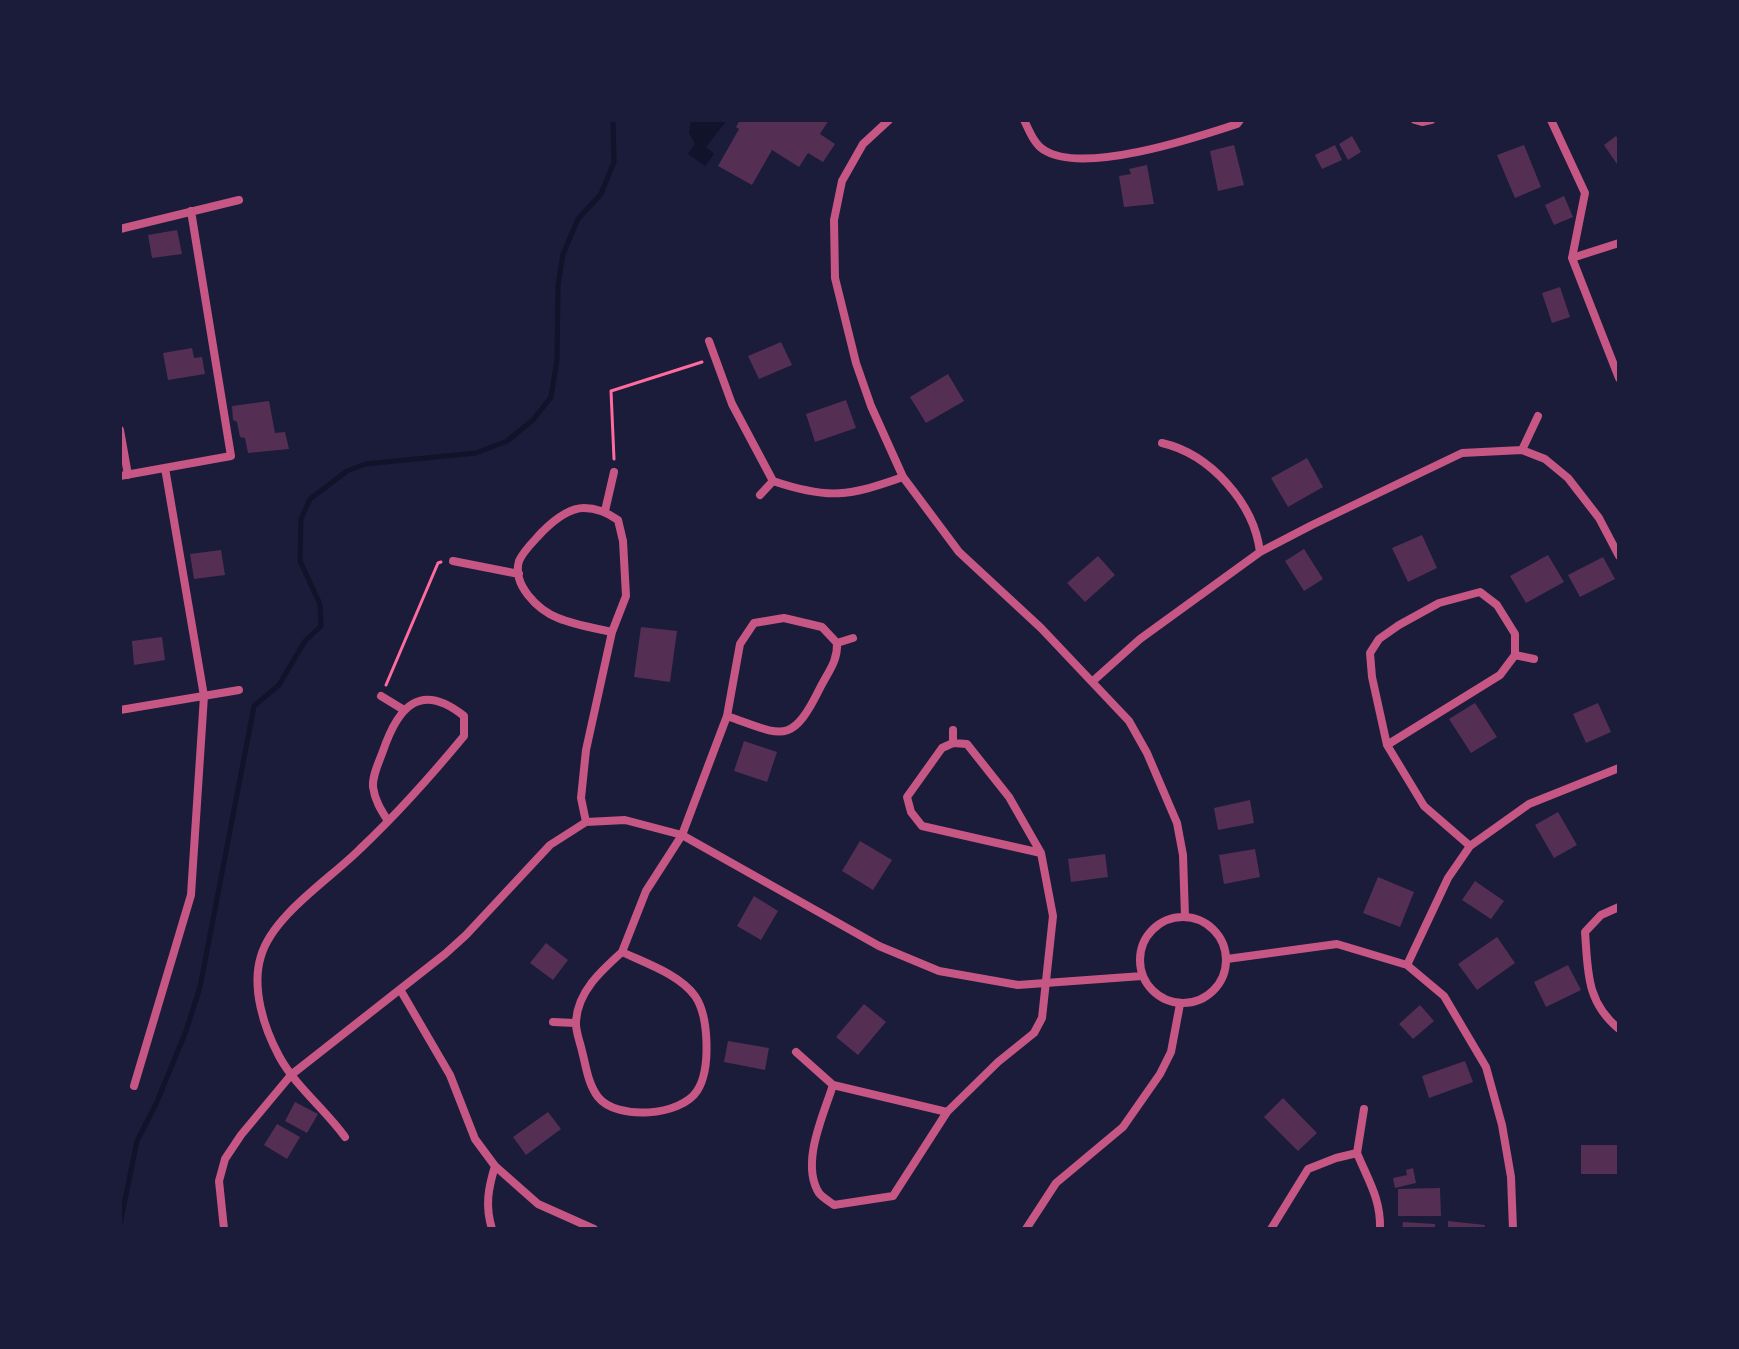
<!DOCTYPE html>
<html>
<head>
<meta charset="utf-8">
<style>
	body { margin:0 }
	#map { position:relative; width:1739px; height:1349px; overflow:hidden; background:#1b1b3a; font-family:"Nunito Sans",sans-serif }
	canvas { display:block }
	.frame { position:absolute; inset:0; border:122px solid #1b1b3a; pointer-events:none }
</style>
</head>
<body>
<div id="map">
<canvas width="1739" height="1349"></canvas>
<div class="frame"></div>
</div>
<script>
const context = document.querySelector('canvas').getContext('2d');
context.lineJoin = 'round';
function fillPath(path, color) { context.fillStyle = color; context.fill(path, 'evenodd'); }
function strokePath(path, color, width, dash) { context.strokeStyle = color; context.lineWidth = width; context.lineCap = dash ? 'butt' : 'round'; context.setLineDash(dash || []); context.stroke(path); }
fillPath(new Path2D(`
	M691,120H727L706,147L714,154L705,166L688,154L695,144L689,133Z`), '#12122b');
strokePath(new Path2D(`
	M120,1224L137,1141L156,1104L186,1031L200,987L254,706L279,685L305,641L321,626L320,604L300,561L301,519L310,499L347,471L365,464L476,453L507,441L533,420L551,397L557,360L558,286L563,254L578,219L601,194L614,162L613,120`), '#12122b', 5);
fillPath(new Path2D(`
	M740,120H829L820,134L835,144L823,162L808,153L799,167L772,150L752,185L718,166L739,129L736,127Z
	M1352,136L1361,152L1348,160L1339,144Z
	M1616,136L1619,141V167L1604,145Z
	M1234,145L1244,185L1218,191L1210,151Z
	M1335,145L1342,160L1322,169L1315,155Z
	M1524,145L1541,187L1515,198L1497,155Z
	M1147,165L1154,204L1124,207L1119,176L1131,174L1129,169Z
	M1564,196L1573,217L1554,225L1545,205Z
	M177,230L182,254L152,258L148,235Z
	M1560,287L1570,317L1552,323L1542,293Z
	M781,342L792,365L759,379L748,356Z
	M192,348L194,358L202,357L205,374L168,380L163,353Z
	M948,374L964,401L926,423L910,397Z
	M846,400L856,428L815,442L806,414Z
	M269,401L275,433L285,432L289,449L248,453L245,438L240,437L237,422L233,420L232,406Z
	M1307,458L1323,487L1288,507L1271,478Z
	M1422,535L1437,568L1408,582L1392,548Z
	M1304,549L1323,579L1304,591L1285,561Z
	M221,550L225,575L194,579L190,554Z
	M1548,555L1564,582L1526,603L1510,576Z
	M1098,556L1115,575L1085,602L1067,583Z
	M1603,557L1615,579L1580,597L1568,575Z
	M641,627L677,631L670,682L634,677Z
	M162,637L165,660L134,665L132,641Z
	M1475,703L1497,737L1471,753L1449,719Z
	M1598,703L1611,732L1586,743L1573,714Z
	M744,741L777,752L767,782L734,771Z
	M1250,800L1254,823L1218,830L1214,808Z
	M1558,812L1577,845L1554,858L1535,825Z
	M860,841L892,860L873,890L842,871Z
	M1255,849L1260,877L1224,884L1219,855Z
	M1105,854L1108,877L1071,882L1068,859Z
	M1378,877L1414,892L1400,927L1363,913Z
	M1475,881L1504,901L1491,919L1462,900Z
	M754,896L778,911L761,940L737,926Z
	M1497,937L1515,963L1477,990L1458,964Z
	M546,943L568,960L553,980L530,963Z
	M1568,965L1581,990L1546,1007L1534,982Z
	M864,1004L886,1022L858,1055L836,1037Z
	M1420,1005L1434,1021L1413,1039L1399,1024Z
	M728,1041L769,1048L765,1070L724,1062Z
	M1465,1061L1473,1082L1429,1098L1422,1076Z
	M1283,1098L1317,1133L1298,1151L1264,1117Z
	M295,1102L318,1114L307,1133L285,1121Z
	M548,1112L561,1129L526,1155L513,1137Z
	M277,1124L300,1137L287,1159L264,1145Z
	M1581,1145H1619V1174H1581Z
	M1413,1168L1416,1183L1395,1188L1393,1178L1407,1175L1406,1170Z
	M1440,1188L1441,1216H1398V1189Z
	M1448,1221L1485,1225L1484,1229H1448Z
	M1403,1222L1435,1224V1229H1402Z`), '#542f53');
strokePath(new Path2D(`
	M614,459L611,391L702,362
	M386,685L438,563L441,562`), '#ff6b9d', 3);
strokePath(new Path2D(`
	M889,120L863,144L842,181L834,220L835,278L856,363L871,406L903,477L959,552L1041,628L1129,721L1147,753L1177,823L1183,855L1185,917
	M1024,120C1029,130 1034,144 1044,150C1083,175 1195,138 1237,124L1240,120
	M1415,120L1422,122L1431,120
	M1551,120L1585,193L1572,258L1619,378
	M120,229L239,200
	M1572,258L1619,243
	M709,341L732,404L773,481C829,500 849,496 903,477
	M120,430L128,475
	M1162,443C1210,454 1254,503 1260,552
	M1522,450L1538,416
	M120,476L231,456L191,211
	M760,495L773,481
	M605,511L614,472
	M453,561L519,574
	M837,643L853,638
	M1515,655L1534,659
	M1093,681L1140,639L1260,552L1312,525L1462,453L1522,450L1545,459L1568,478L1599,518L1619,556
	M381,696L404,710
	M120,710L239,690
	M727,716C782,735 791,747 820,688C828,672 838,661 837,643
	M953,730V743
	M953,743L967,744L1009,797L1041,853L922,826L911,812L907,797L942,748Z
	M1387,745L1500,675L1515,655V634L1497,605L1480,592L1439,603L1399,625L1379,639L1370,653L1372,677L1387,745L1424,806L1470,846
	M586,822L581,798L586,750L612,632L626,596L623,541L618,520C608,513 597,508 584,508C568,508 552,522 542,532C535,540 523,551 519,561C512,585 538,610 558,618C575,625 594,628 612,632
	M1619,907L1601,915L1585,932C1588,971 1586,1002 1619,1029
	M1140 960a43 43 0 1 1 86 0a43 43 0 1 1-86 0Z
	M622,952C645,963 679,974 695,996C709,1016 711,1070 697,1091C681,1116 617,1121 598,1097C588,1084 586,1066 582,1051C580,1042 575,1030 576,1021C578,991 602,970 622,952Z
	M622,952L646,891L682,835L727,716L740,644L754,623L784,618L822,627L837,643
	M1227,959L1337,944L1407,965L1444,996L1486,1067L1502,1125L1511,1177L1513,1229
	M1407,965L1448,878L1470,846L1529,804L1619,768
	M401,991L450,1075L475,1139L495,1166L538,1204L594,1229
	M553,1022L575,1023
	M796,1052L833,1085L947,1112L998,1062L1034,1033L1042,1018L1053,916L1041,853
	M833,1085C824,1114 800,1163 819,1193C822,1197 830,1202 834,1205L893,1196L947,1112
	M134,1086L191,895L204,696L165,468
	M345,1137C325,1109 295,1086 279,1056C264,1028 251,988 261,956C273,915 330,879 360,849C397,814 431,776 464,736V716C420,681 398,707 383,751C379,762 372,776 373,787C375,801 381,810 388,821
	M1357,1153C1368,1180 1381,1199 1380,1229
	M224,1229L219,1181L225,1159L241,1135L291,1075L445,954L466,935L550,845L586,822L625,820L682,835L879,946L939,971L1018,985L1142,976
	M492,1229C485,1206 488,1189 495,1166
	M1026,1229L1056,1183L1123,1127L1160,1074L1171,1052L1180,1004
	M1271,1229L1308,1169L1336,1158L1357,1153L1364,1109`), '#c65784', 8);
</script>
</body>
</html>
